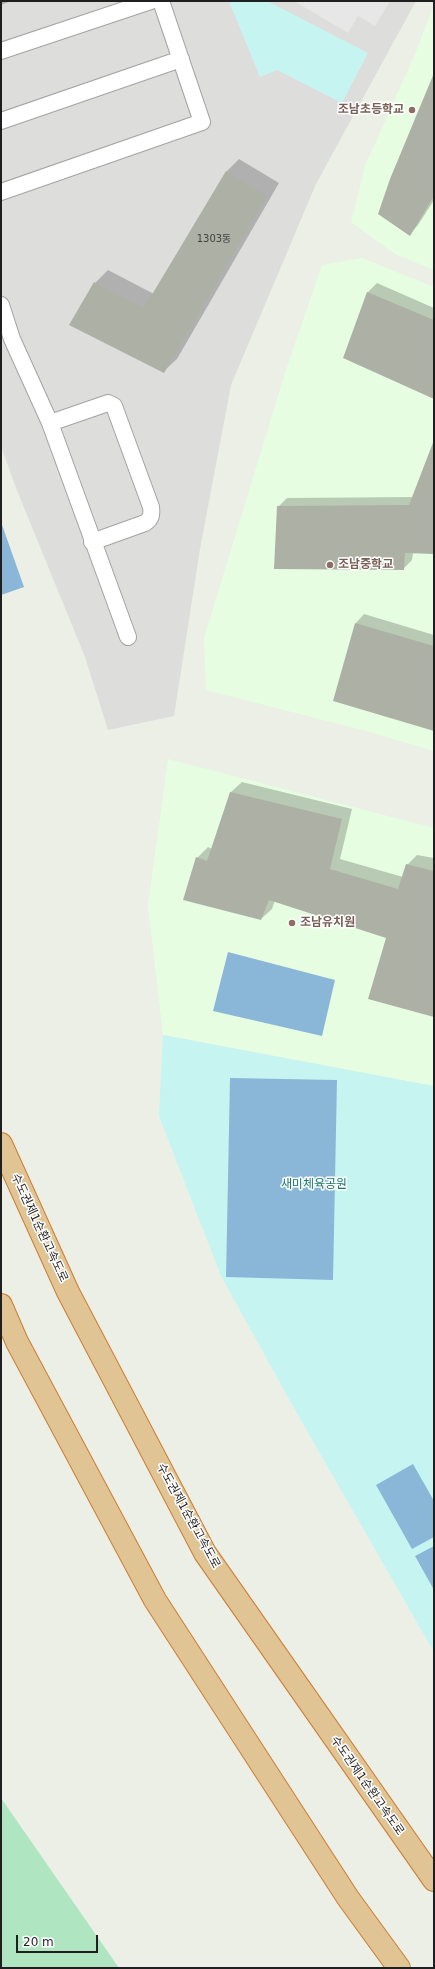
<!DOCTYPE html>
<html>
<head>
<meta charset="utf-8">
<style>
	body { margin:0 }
	#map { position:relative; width:435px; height:1969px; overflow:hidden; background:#ebefe6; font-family:"DejaVu Sans",sans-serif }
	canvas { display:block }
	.frame { position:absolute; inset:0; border:2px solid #1f1f1f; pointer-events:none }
	.scale { position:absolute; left:16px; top:1935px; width:82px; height:18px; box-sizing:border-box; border:2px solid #1f1f1f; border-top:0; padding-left:5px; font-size:12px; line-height:14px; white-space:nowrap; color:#1f1f1f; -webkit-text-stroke:3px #fff; paint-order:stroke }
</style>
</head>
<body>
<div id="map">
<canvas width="435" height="1969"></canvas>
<div class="frame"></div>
<div class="scale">20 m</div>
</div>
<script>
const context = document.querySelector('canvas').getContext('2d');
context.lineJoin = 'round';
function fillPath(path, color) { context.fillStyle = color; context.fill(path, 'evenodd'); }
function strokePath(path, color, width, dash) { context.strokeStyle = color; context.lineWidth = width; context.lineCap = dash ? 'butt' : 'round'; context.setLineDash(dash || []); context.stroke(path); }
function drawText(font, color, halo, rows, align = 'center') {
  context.font = font + ' "DejaVu Sans","Noto Sans KR",sans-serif'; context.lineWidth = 3; context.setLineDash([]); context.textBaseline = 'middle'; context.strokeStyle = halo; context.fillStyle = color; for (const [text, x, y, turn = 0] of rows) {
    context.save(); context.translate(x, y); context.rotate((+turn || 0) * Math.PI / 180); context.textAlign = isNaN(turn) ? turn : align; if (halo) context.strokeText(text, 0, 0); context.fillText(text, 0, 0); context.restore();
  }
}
fillPath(new Path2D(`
	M1,1H416L316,184L231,385L200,549L174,716L108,730L85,657L16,488L1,446Z`), '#dddddc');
fillPath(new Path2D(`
	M434,5V270L395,254L351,222L365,166L415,54Z
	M362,258L434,287V751L366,731L206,690L204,638L285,373L322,265Z
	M168,759L434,828V1086L163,1035L148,905Z`), '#e6fde1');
fillPath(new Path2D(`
	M1,1798L119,1968H1Z`), '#b0e5c1');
fillPath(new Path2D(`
	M231,1H267L368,53L342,103L277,70L260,77L230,4Z
	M163,1035L434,1086V1652L295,1410L221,1276L159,1116Z`), '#c6f5f1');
fillPath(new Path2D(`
	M1,522L24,587L1,595Z
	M228,952L335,980L322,1036L213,1011Z
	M230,1078L337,1080L333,1280L226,1277Z
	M413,1464L434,1501V1537L412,1549L376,1485Z
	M434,1546V1590L415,1556Z`), '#8ab6d8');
fillPath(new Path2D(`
	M294,1H390L375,26L358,16L348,33Z`), '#e7e7e7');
fillPath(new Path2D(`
	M434,75V200L418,225L410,234Z
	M239,159L279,183L177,359L164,371L95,283L108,270L154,294L226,172Z
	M377,283L434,308V398L344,357L368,292Z
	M434,443V553H413L412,560L403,569L278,507L287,498L413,497Z
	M364,614L434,635V730L356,623Z
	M242,782L352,809L340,859L403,877L407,865L417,855L434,858V1016L387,937L275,900L272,909L261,919L197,858L208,847L212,849L231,792Z`), '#0003');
fillPath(new Path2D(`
	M1,1H11L1,5Z
	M434,73V196L410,236L378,214L390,179Z
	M226,171L267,196L164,373L69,325L94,282L144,308Z
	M367,292L434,320V399L343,358Z
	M434,440V554L405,553L404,570L274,569L277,506L409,505Z
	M355,623L434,646V731L333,701Z
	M230,792L342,819L330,869L398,889L406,864L434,871V1017L368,999L386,938L269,900L261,920L183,900L196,857L207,861Z`), '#adb1a5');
const service = new Path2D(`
	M1,51L151,1
	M1,121L181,59
	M1,192L202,122L161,1
	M1,305L12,339L50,423L128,637
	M50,423L108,403L114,406L151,507C152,515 151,519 145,523L92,542`);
const motorway = new Path2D(`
	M1,1144L68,1292L205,1553L434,1880
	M1,1305L17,1342L155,1600L348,1898L399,1968`);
strokePath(service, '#a3a3a3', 18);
strokePath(motorway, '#cd7c32', 24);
strokePath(service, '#fff', 16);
strokePath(motorway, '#e0c494', 22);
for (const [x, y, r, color] of [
	[412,110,4,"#8d6e63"],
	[330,565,4,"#8d6e63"],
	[292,923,4,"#8d6e63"]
]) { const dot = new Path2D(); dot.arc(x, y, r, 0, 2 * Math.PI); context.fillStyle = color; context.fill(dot); strokePath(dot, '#fff', 1.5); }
drawText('10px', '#424440', null, [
	["1303동",214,239]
]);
drawText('bold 12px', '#785e54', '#fff', [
	["조남초등학교",404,110,"right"],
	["조남중학교",338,565],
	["조남유치원",300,923]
], 'left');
drawText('12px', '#14766c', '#fff', [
	["새미체육공원",314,1185]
]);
drawText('12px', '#1f1f1f', '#fff', [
	["수도권제1순환고속도로",39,1228,65],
	["수도권제1순환고속도로",188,1516,61],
	["수도권제1순환고속도로",367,1786,55]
]);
</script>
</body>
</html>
